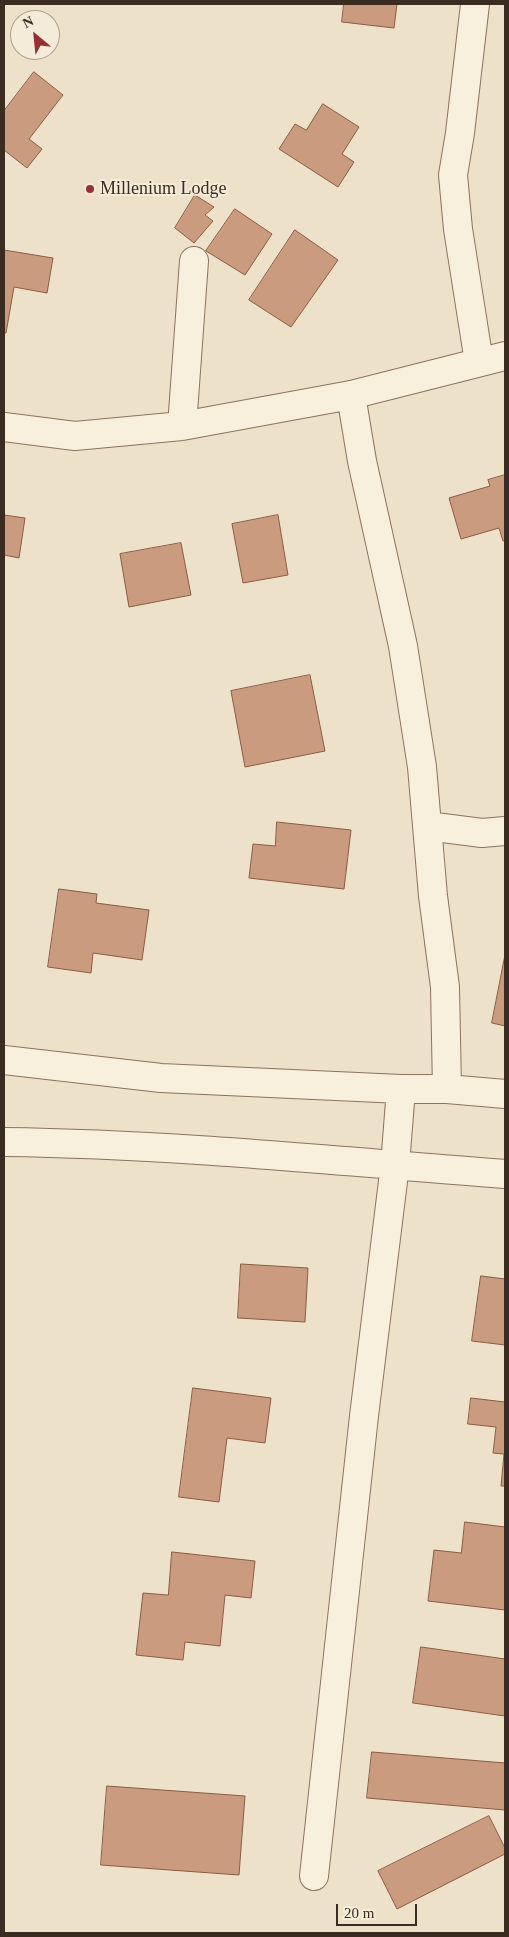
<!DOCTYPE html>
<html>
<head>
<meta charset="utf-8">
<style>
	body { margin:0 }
	#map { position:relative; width:509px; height:1937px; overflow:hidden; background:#eee1c9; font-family:Georgia,serif }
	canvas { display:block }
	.frame { position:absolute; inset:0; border:5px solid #3b2c21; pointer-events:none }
	.north { position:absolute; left:10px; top:10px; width:50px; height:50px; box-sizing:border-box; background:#f5ebd9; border:1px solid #ab9f8f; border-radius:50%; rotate:332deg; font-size:14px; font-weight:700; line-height:20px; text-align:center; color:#3b2c21 }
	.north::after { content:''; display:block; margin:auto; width:18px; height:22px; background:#972f35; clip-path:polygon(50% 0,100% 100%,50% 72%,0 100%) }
	.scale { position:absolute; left:336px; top:1904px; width:81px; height:22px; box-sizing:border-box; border:2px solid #3b2c21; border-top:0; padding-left:6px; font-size:15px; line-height:18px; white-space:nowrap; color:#3b2c21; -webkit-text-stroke:4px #f5ebd9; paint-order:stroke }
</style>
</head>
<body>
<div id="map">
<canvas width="509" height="1937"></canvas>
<div class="frame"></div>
<div class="north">N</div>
<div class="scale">20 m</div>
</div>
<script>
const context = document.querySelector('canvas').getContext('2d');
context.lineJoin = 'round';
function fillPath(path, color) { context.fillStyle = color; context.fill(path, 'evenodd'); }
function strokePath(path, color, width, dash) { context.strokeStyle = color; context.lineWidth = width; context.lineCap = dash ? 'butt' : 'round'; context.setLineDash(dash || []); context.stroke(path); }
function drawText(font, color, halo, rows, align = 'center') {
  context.font = font + ' Georgia,serif'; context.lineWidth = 4; context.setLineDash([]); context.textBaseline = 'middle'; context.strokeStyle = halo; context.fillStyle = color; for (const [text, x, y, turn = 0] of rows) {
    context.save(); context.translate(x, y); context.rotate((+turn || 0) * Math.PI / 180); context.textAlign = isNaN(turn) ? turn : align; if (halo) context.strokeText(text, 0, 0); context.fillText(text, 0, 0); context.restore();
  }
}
const building = new Path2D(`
	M344,4H397L394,28L342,22Z
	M34,72L63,95L29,139L42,149L27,168L4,150V111Z
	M323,104L359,127L342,154L354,162L338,187L279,149L295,124L306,130Z
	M195,195L214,207L205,215L213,221L194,243L175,228Z
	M235,209L272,234L245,275L206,251Z
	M295,230L338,260L291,327L249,300Z
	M4,250L53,258L47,293L14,287L6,333H4Z
	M505,475V540L503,541L499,528L461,539L449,498L490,486L488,480Z
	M4,515L25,518L19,558L4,555Z
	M278,515L288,575L243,583L232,524Z
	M181,543L191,595L129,607L120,554Z
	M310,675L325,751L245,767L231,691Z
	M277,822L351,830L344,889L249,878L253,844L275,846Z
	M59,889L97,894L96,903L149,910L142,960L93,953L91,973L48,967Z
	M505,955V1026L492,1023Z
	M241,1264L308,1268L305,1322L238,1318Z
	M481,1276L505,1279V1345L472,1341Z
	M193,1388L271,1398L265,1443L227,1438L219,1502L179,1497Z
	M471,1398L505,1402V1486H501L504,1454L493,1453L496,1427L468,1424Z
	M465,1522L505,1527V1610L428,1601L434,1550L461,1553Z
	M172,1552L255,1561L251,1598L225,1595L220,1646L185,1642L183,1660L136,1655L143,1593L168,1595Z
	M421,1647L505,1659V1716L413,1703Z
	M372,1752L505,1763V1810L367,1798Z
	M107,1786L245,1796L239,1875L101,1865Z
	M489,1816L505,1848V1854L397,1909L378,1871Z`);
fillPath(building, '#cb9b80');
strokePath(building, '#895c44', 1);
const minor = new Path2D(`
	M475,4L460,133L453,175L458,229L479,362
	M351,395L362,461L403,646L422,767L433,896L445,987L447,1089
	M182,426L194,261
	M4,427L75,436L182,426L351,395L505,356
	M427,826L482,833L505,831
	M4,1060L161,1078L401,1089H447L505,1094
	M4,1142C171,1144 338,1161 505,1174
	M314,1876L364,1416L395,1165L401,1089`);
strokePath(minor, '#8a735e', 30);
strokePath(minor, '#f8efdc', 28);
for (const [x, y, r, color] of [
	[90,189,5,"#972f35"]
]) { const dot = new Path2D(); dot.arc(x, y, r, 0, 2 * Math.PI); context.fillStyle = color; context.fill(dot); strokePath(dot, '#f5ebd9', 2); }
drawText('18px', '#3b2c21', '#f5ebd9', [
	["Millenium Lodge",100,189]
], 'left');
</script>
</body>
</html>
